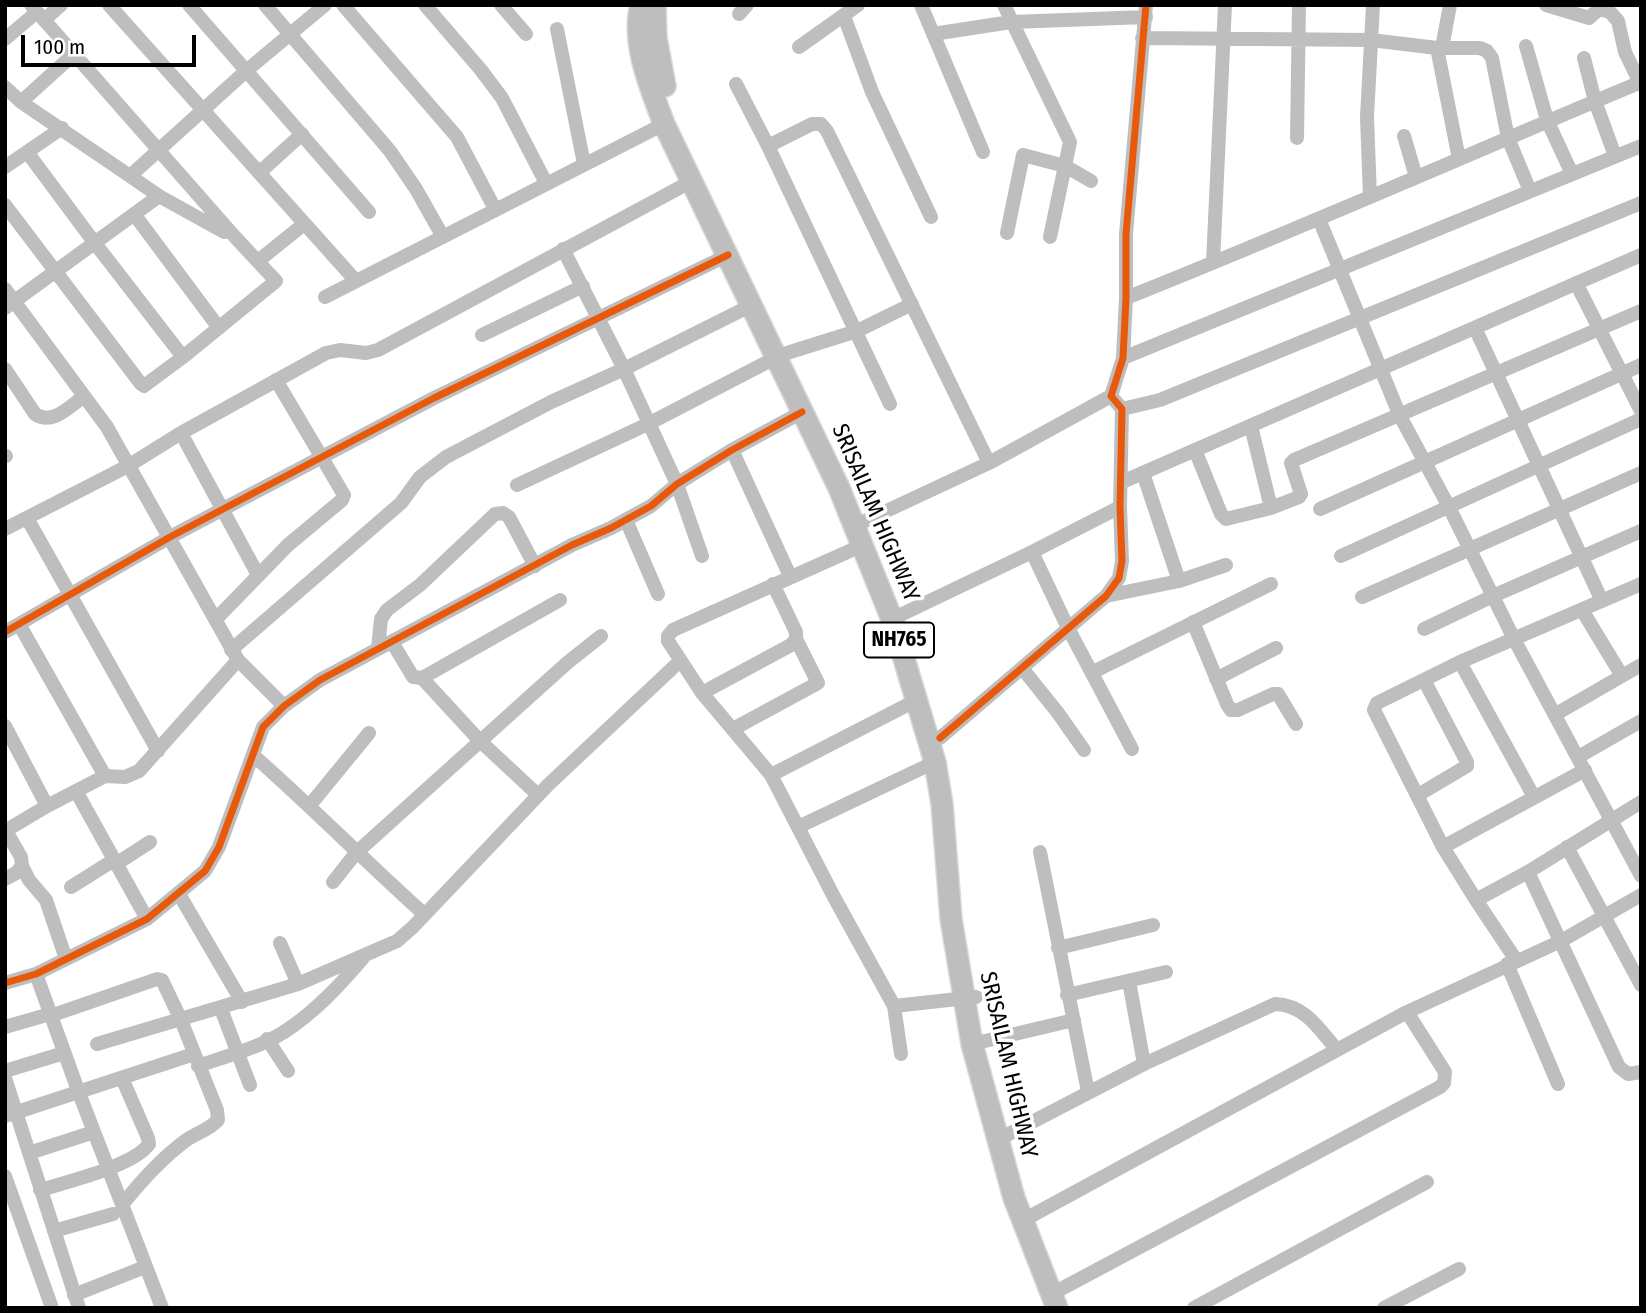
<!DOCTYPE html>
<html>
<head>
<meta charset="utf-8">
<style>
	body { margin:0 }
	#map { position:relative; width:1646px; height:1313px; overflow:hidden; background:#fff; font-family:"Fira Sans Condensed",sans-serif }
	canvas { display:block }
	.frame { position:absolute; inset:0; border:7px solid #000; pointer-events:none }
	.scale { position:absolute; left:21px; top:35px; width:175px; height:32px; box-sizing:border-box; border:4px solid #000; border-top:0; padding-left:9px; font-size:21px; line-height:24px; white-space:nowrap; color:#000; -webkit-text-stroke:5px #fff; paint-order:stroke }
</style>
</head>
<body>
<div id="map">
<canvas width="1646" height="1313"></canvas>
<div class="frame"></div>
<div class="scale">100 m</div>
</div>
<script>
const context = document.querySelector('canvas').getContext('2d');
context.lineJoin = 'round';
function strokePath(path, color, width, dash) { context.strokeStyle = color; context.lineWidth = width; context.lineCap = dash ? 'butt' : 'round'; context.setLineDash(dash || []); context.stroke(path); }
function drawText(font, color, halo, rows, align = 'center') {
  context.font = font + ' "Fira Sans Condensed",sans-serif'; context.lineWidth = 7; context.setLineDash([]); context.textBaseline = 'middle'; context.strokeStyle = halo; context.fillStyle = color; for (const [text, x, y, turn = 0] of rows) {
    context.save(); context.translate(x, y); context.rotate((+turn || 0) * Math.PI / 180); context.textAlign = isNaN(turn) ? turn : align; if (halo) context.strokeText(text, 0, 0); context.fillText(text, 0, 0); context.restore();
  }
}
const highway = new Path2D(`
	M641,5C631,43 651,89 664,124L839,488L893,622L935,762L942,804L951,919L972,1044L1014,1198L1057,1308
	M655,5L656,38L665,86`);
strokePath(highway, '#dbdbdb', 24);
strokePath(new Path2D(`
	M109,5L356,281
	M189,5L369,212
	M265,5L390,151L416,189L443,237
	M343,5L457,137L495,209
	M425,5L481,70L502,98L546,183
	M501,5L526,34
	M921,5L983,152
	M1004,5L1070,142L1050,237
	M1546,5L1589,18L1599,9L1610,12L1618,21L1625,52L1641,85
	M739,14L747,5
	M844,16L872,92L931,217
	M44,20L61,5
	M557,29L584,164
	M933,34L1011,22L1146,17
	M1142,38L1371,40L1437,48H1480L1487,51L1492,58L1508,138L1530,191
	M5,39L37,12
	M1526,46L1547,120L1572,174
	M799,47L858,5
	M1437,48L1459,159
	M1442,48L1450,5
	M1584,58L1595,101L1615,156
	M736,84L768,146L890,404
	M5,87L21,102L130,176L246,71L325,5
	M21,102L74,54
	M1404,136L1416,177
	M1297,138L1299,5
	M768,146L812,124H821L827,131L989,463
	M27,152L94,242L183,357
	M5,167L62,128
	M259,173L302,134
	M130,176L159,196L224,232
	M1370,197L1367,117L1373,5
	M5,205L141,384L144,386L183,357L276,281L235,237L31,5
	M134,214L219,328
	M1319,219L1400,416L1449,507L1514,639L1641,876
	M1007,233L1023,155L1065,166L1091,181
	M563,249L624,369L677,484L702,556
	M258,261L304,224
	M1213,263L1225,5
	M1576,283L1641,411
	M5,289L107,427L238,660L284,706
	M325,297L664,124
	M1126,298C1299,229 1469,154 1641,82
	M5,308L159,196
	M1475,328L1602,601
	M482,335L583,286
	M787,353L857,331L912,304
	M1123,358L1641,146
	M5,369L35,414C52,426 69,407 83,397
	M1122,409L1160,400L1641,203
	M1251,426L1271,508
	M181,433L258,575
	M732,450L790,576
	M1195,450L1221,514L1226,519L1271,508L1299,497L1301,494L1291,463L1294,460L1641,311
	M5,456H6
	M1143,473L1179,581
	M1122,482L1641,255
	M517,485L648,424L777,357
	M1320,509L1641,365
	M27,518L158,751
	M626,520L658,594
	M865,521L989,463L1111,396
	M5,529L128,466L181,433L326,353L340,350L366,353L378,350L692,181
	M863,545L673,630L668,636V641L702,693L771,775L834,897L894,1006L901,1054
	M1032,552L1068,628L1132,749
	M1341,556L1641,419
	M1106,596L1179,581L1226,565
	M1362,597L1641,473
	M1582,610L1622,676
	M216,619L288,545L342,500L344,495L276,380
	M892,619L1032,552L1120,507
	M1193,622L1227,704L1231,710H1238L1273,694H1278L1296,724
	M19,624L105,776
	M1424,629L1493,596L1641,531
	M5,632L170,537L434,398L728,255
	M392,642L413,677L422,678L560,600
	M378,649L381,619L387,610L420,585L495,514L503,513L509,517L535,566
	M231,650L401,503L420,477L446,457L551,402L624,369L752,305
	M1460,662L1377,703L1374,710L1443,847L1476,900
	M1022,668L1058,713L1084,750
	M1093,672L1271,584
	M422,678L480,741L538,795
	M1216,679L1276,648
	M702,693L791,645L796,639V632L773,584
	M1556,714L1641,665
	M5,726L47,806
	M733,729L818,683L796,639
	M940,738L1106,596L1119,578L1122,561L1120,507L1122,409L1111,396L1123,358L1126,298V234L1146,5
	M254,756C312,807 366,862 424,914
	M1578,757L1641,721
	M771,775L917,700
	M76,791L147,919
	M1418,795L1467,766V762L1424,680
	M1534,797L1460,662L1641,584
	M310,805L369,733
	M798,827L935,762
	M5,831L47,806L105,776L125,777L139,771L238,660
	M1443,847L1585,770
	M1567,847L1641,985
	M1040,852L1088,1092
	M116,864L150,842
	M22,866L29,880L46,900L66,959
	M1528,872L1619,1067L1628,1074L1641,1072
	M5,879L16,873L22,866L21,857L6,831
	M333,882L356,853L567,663L601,636
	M71,887L114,860
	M179,894L242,1002
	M280,943L298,984
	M1058,948L1153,925
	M1516,960L1476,900L1528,872L1641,802
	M1507,964L1558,1084
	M36,974L79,1093L162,1308
	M1129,981L1144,1064
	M5,983L36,974L147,919L205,871L219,847L263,727L284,706L320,680L572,545L611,528L651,506L677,484L732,450L802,412
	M1067,995L1166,972
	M894,1006L976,997
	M221,1009L250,1085
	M50,1016L157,979L162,980L181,1020L217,1110L218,1120C209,1130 196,1133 185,1141C161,1159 141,1181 122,1205
	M5,1027L50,1014
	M267,1039L288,1071
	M985,1041L1074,1020
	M97,1044L298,984L397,941L413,927L548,785L680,661
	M198,1066C226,1056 259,1048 284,1032C315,1012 340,985 363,958
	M5,1071L64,1053
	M5,1078L79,1308
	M5,1116L194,1054
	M1005,1136L1144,1064L1275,1004C1305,1005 1319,1029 1337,1050
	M29,1153L94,1132
	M5,1176L52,1308
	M40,1190C66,1182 134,1166 149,1144L148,1138L122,1078
	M1031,1216L1407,1012L1561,941L1641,895
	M54,1231L113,1214
	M1061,1289L1440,1087L1444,1083L1445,1072L1407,1012
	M74,1295L145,1267
	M1194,1308L1427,1182
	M1384,1308L1459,1269`), '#bebebe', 14);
strokePath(highway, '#bebebe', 21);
strokePath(new Path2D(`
	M5,632L170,537L434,398L728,255
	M940,738L1106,596L1119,578L1122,561L1120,507L1122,409L1111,396L1123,358L1126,298V234L1146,5
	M5,983L36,974L147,919L205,871L219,847L263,727L284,706L320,680L572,545L611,528L651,506L677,484L732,450L802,412`), '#e8590c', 7);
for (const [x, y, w] of [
	[899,640,70]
]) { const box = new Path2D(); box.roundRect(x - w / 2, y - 17.5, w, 35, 5); context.fillStyle = '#fff'; context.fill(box); strokePath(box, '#000', 2); }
drawText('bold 21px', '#000', null, [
	["NH765",899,640]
]);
drawText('23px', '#000', '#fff', [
	["SRISAILAM HIGHWAY",875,513,67],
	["SRISAILAM HIGHWAY",1008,1065,77]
]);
</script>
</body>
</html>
